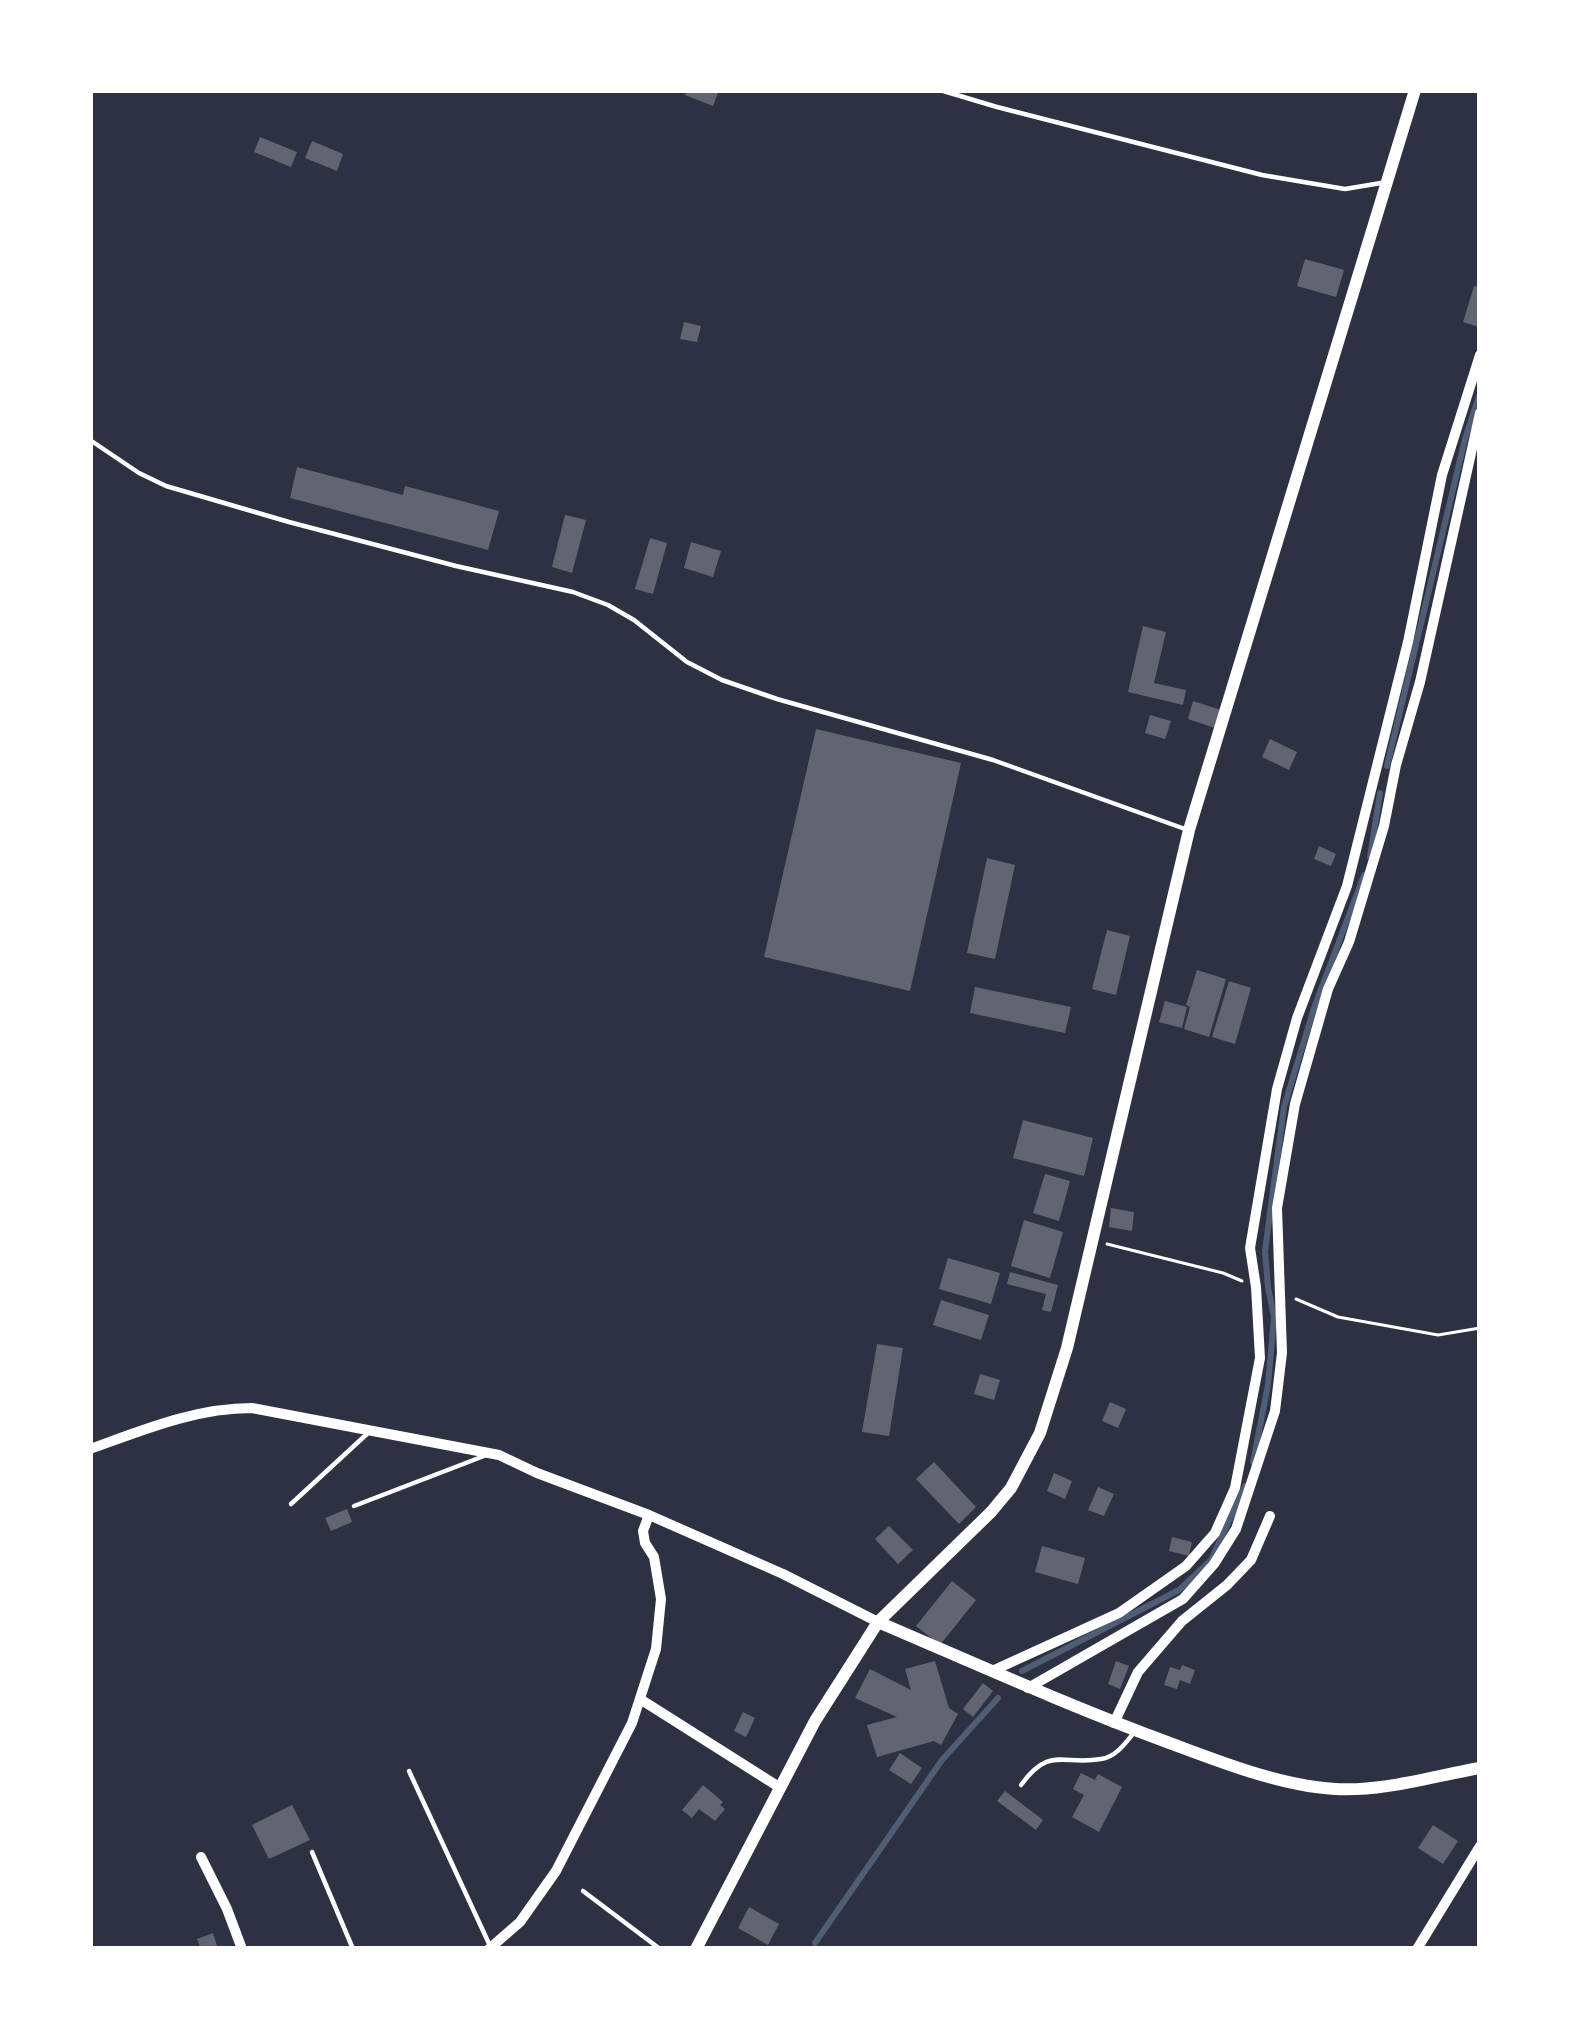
<!DOCTYPE html>
<html>
<head>
<meta charset="utf-8">
<style>
	body { margin:0 }
	#map { position:relative; width:1570px; height:2039px; overflow:hidden; background:#2d3142; font-family:Poppins,sans-serif }
	canvas { display:block }
	.frame { position:absolute; inset:0; border:93px solid #fff; pointer-events:none }
</style>
</head>
<body>
<div id="map">
<canvas width="1570" height="2039"></canvas>
<div class="frame"></div>
</div>
<script>
const context = document.querySelector('canvas').getContext('2d');
context.lineJoin = 'round';
function strokePath(path, color, width, dash) { context.strokeStyle = color; context.lineWidth = width; context.lineCap = dash ? 'butt' : 'round'; context.setLineDash(dash || []); context.stroke(path); }
function fillPath(path, color) { context.fillStyle = color; context.fill(path, 'evenodd'); }
strokePath(new Path2D(`
	M1387,766L1465,439L1480,393
	M1370,857L1380,793
	M1253,1462L1268,1385L1274,1317L1268,1287L1265,1251L1284,1107L1314,1008L1364,875
	M1022,1671L1179,1590L1211,1560L1245,1486
	M815,1943L942,1760L998,1698`), '#4f5d75', 6);
fillPath(new Path2D(`
	M687,90H719L713,106L685,95Z
	M260,137L297,152L291,167L254,152Z
	M312,141L343,154L337,171L305,158Z
	M1305,259L1344,270L1336,297L1297,286Z
	M1474,286L1480,287L1479,327L1463,322Z
	M684,322L701,326L697,342L680,339Z
	M297,467L403,495L405,486L499,511L488,550L290,498Z
	M565,515L586,520L572,573L552,567Z
	M650,538L667,543L653,594L635,589Z
	M691,542L721,551L713,577L684,568Z
	M1143,626L1166,632L1154,683L1186,690L1183,705L1128,692Z
	M1193,701L1221,710L1215,728L1188,719Z
	M1150,715L1171,721L1165,739L1145,733Z
	M816,729L961,763L910,991L764,957Z
	M1270,739L1297,752L1289,770L1262,757Z
	M1319,846L1336,854L1331,866L1314,859Z
	M987,858L1015,865L995,959L967,953Z
	M1107,930L1130,936L1116,995L1092,989Z
	M1197,970L1226,979L1209,1037L1184,1029L1190,1007L1186,1005Z
	M1229,981L1251,988L1235,1044L1212,1037Z
	M975,987L1071,1007L1065,1033L970,1013Z
	M1165,1001L1187,1007L1182,1028L1159,1022Z
	M1023,1120L1093,1138L1084,1176L1013,1158Z
	M1045,1174L1070,1181L1059,1221L1033,1213Z
	M1111,1208L1134,1212L1132,1231L1109,1227Z
	M1024,1220L1063,1232L1050,1278L1011,1266Z
	M948,1258L1000,1273L991,1304L939,1289Z
	M1010,1272L1058,1285L1051,1312L1042,1310L1046,1294L1007,1284Z
	M941,1300L989,1315L981,1340L933,1325Z
	M877,1344L903,1348L889,1436L862,1432Z
	M980,1374L1000,1380L994,1400L974,1394Z
	M1110,1402L1126,1409L1118,1428L1102,1421Z
	M934,1462L976,1507L959,1524L916,1479Z
	M1054,1473L1072,1481L1065,1499L1047,1491Z
	M1098,1487L1114,1494L1104,1516L1088,1510Z
	M347,1509L352,1522L331,1531L325,1518Z
	M889,1526L913,1550L898,1564L875,1539Z
	M1172,1537L1192,1542L1189,1556L1169,1551Z
	M1042,1546L1085,1558L1078,1584L1035,1572Z
	M952,1581L976,1600L940,1645L916,1626Z
	M935,1661L949,1708L958,1714L941,1745L934,1741L877,1757L867,1725L897,1717L855,1698L870,1669L911,1690L905,1669Z
	M1116,1661L1129,1666L1120,1689L1108,1684Z
	M1182,1665L1195,1670L1190,1684L1180,1680L1177,1689L1164,1685L1170,1667L1180,1670Z
	M983,1683L993,1691L973,1717L963,1709Z
	M743,1712L755,1718L746,1737L734,1731Z
	M900,1753L922,1768L911,1784L889,1770Z
	M1081,1773L1095,1780L1098,1774L1122,1787L1099,1832L1072,1817L1084,1795L1073,1789Z
	M703,1785L723,1802L720,1805L725,1809L715,1821L699,1809L692,1818L682,1810Z
	M1005,1791L1043,1820L1036,1830L997,1801Z
	M292,1805L310,1840L269,1859L252,1825Z
	M1433,1825L1458,1841L1443,1864L1418,1848Z
	M749,1907L779,1924L768,1945L738,1928Z
	M213,1933L218,1949H201L197,1939Z`), '#626471');
strokePath(new Path2D(`
	M1107,1244L1223,1273L1242,1281
	M1296,1299L1338,1317L1438,1335L1480,1328`), '#fff', 3);
strokePath(new Path2D(`
	M940,90L997,107L1262,175L1345,189L1381,183
	M90,440L139,473L166,486L289,522L456,566L573,592L608,605L634,620L687,662L722,680L777,699L993,760L1185,829
	M291,1504L368,1433
	M354,1506L484,1456
	M409,1771L491,1948
	M1021,1785C1050,1745 1063,1766 1101,1759C1115,1757 1124,1745 1132,1735
	M312,1852L353,1949
	M583,1891L660,1949`), '#fff', 4.5);
strokePath(new Path2D(`
	M90,1449C143,1430 195,1408 252,1408L499,1455L537,1473L649,1515L783,1574L878,1622
	M992,1671L1119,1613L1186,1566L1215,1533L1235,1488L1260,1358L1256,1287L1250,1248L1277,1089L1297,1018L1347,886L1408,642L1442,475L1480,355
	M1028,1688L1183,1599L1214,1564L1236,1529L1275,1411L1282,1353L1277,1208L1295,1104L1328,989L1349,942L1384,826L1396,765L1420,682L1480,413
	M640,1699L779,1787
	M1114,1723L1138,1672L1182,1621L1227,1585L1251,1560L1270,1516
	M201,1857L227,1909L242,1949
	M489,1949L520,1922L556,1871L632,1723L656,1649L661,1599L654,1557L645,1543L643,1531L649,1515
	M1417,1949L1480,1846`), '#fff', 10);
strokePath(new Path2D(`
	M878,1622C974,1663 1069,1706 1167,1742C1218,1761 1280,1786 1335,1789C1383,1792 1433,1776 1480,1768
	M696,1949L815,1721L878,1622L991,1512L1011,1488L1040,1433L1067,1348L1189,830L1415,90`), '#fff', 12);
</script>
</body>
</html>
